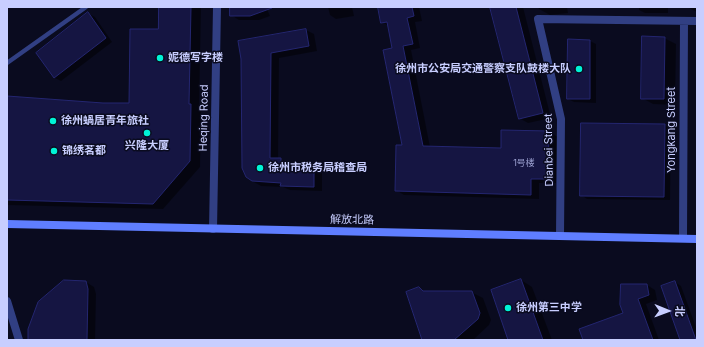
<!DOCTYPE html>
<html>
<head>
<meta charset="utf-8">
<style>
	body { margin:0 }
	#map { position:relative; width:704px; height:347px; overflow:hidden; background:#0a0b1f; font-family:Inter,"Noto Sans SC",sans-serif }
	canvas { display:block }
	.frame { position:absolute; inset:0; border:8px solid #c8ceff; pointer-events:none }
	.north { position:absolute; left:648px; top:291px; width:40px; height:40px; -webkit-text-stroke:3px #0a0b1f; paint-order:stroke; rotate:91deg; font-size:11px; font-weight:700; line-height:16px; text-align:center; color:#c8ceff }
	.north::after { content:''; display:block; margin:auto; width:14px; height:18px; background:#c8ceff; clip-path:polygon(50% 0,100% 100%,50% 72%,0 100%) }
</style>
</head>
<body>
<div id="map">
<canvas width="704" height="347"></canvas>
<div class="frame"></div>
<div class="north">北</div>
</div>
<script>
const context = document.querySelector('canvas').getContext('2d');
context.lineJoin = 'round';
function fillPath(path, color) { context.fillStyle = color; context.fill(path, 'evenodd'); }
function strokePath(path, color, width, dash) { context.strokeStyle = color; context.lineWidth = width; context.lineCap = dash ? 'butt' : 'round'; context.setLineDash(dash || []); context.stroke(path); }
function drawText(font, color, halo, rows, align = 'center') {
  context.font = font + ' Inter,"Noto Sans SC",sans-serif'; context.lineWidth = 3; context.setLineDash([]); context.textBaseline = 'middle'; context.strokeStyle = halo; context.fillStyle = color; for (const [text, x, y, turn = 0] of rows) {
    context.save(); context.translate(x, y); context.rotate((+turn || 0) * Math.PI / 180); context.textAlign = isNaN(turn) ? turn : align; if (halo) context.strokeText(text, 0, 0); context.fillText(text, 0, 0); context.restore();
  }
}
fillPath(new Path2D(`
	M160,7H201L199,109L201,110L200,167L163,209L7,205V97L103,104H130L159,31Z
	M231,7H266L270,16L259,20H239L231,15Z
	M328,7H352L354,16L336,19L330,15Z
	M379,7H419L422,21L415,22L420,48L411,50L430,147L502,149V131L549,132L558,137L556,183H539V199L404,195L396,190L403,146L393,49L389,26L382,22Z
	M492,7H523L551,118L528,123L519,118Z
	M538,7H567L568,13L550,15L539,9Z
	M639,7H668V13H645L639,10Z
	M689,7H697V12L689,8Z
	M89,14L95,17L112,42L61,81L55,78L37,53Z
	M306,30L314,34L317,51L279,58L278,159L289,164V167L314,168L322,172V191L290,190L283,187L261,186L252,181L242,59Z
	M664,38L676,44L675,105L653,104L642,98Z
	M568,40L590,41L596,44V103L574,102L568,99Z
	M665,125L671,129L670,200L587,199L581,195Z
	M521,280L532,287L552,340H509Z
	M86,282L94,287L96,294L95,340H29Z
	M675,282L681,286L697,330V340H681Z
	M647,285L655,290L657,300L646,304L659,340H584L624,313Z
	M419,288L426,292H471L483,298L491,320L489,325L473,340H423Z`), '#0007');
const building = new Path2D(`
	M159,7H191L189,104H191L190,161L153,204L7,200V96L103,103H129L130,29H158Z
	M230,7H271L272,8L250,16H230Z
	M378,7H412L414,16L407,18L413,44L403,46L423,146L501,148V130L549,131L548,179H531V195L395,191L396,145H402L383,50L392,48L387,22L381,23Z
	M490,7H516L543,113L519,119Z
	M88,12L106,38L54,78L36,53Z
	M306,29L309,46L271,53L270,158H281V166L314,167V187L280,186L281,183L252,181L246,177L242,168L241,59L238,41Z
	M642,36L665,37L664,99H641Z
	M568,39L590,40V99H567Z
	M581,123L665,124L664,197L580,196Z
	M521,279L543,340H508L491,290Z
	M64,280L86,281L88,289L87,340H28V329L38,302Z
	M675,281L696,340H680L661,286Z
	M621,284H647L649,295L638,299L653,340H583L579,329L623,313L620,305Z
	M419,287L423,291H472L480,313L478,319L454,340H422L406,292Z`);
fillPath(building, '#151542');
strokePath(building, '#242670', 1);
strokePath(new Path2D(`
	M7,63L86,7`), '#313f83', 4.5);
strokePath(new Path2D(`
	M560,236L561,119L538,19L697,21
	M683,238L684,21
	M7,301L19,340`), '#313f83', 8);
strokePath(new Path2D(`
	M213,229L217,7`), '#313f83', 8);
strokePath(new Path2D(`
	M7,224L697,239`), '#5f7eff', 8);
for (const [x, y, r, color] of [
	[160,58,4,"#00f3d7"],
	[579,69,4,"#00f3d7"],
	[53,121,4,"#00f3d7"],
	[147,133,4,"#00f3d7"],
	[54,151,4,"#00f3d7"],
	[260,168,4,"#00f3d7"],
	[508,308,4,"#00f3d7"]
]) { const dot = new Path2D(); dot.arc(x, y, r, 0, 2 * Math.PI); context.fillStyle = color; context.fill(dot); strokePath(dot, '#0a0b1f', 1.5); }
drawText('9px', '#9ba0d0', null, [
	["1号楼",524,163]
]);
drawText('bold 11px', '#c8ceff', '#0a0b1f', [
	["妮德写字楼",168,58],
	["徐州市公安局交通警察支队鼓楼大队",571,69,"right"],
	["徐州蝸居青年旅社",61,121],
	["兴隆大厦",147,146,"center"],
	["锦绣茗都",62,151],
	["徐州市税务局稽查局",268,168],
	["徐州第三中学",516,308]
], 'left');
drawText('11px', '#c8ceff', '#0a0b1f', [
	["Heqing Road",204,118,-89],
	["Yongkang Street",672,130,-90],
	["Dianbei Street",549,150,-91],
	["解放北路",352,220,1]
]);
</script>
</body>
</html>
